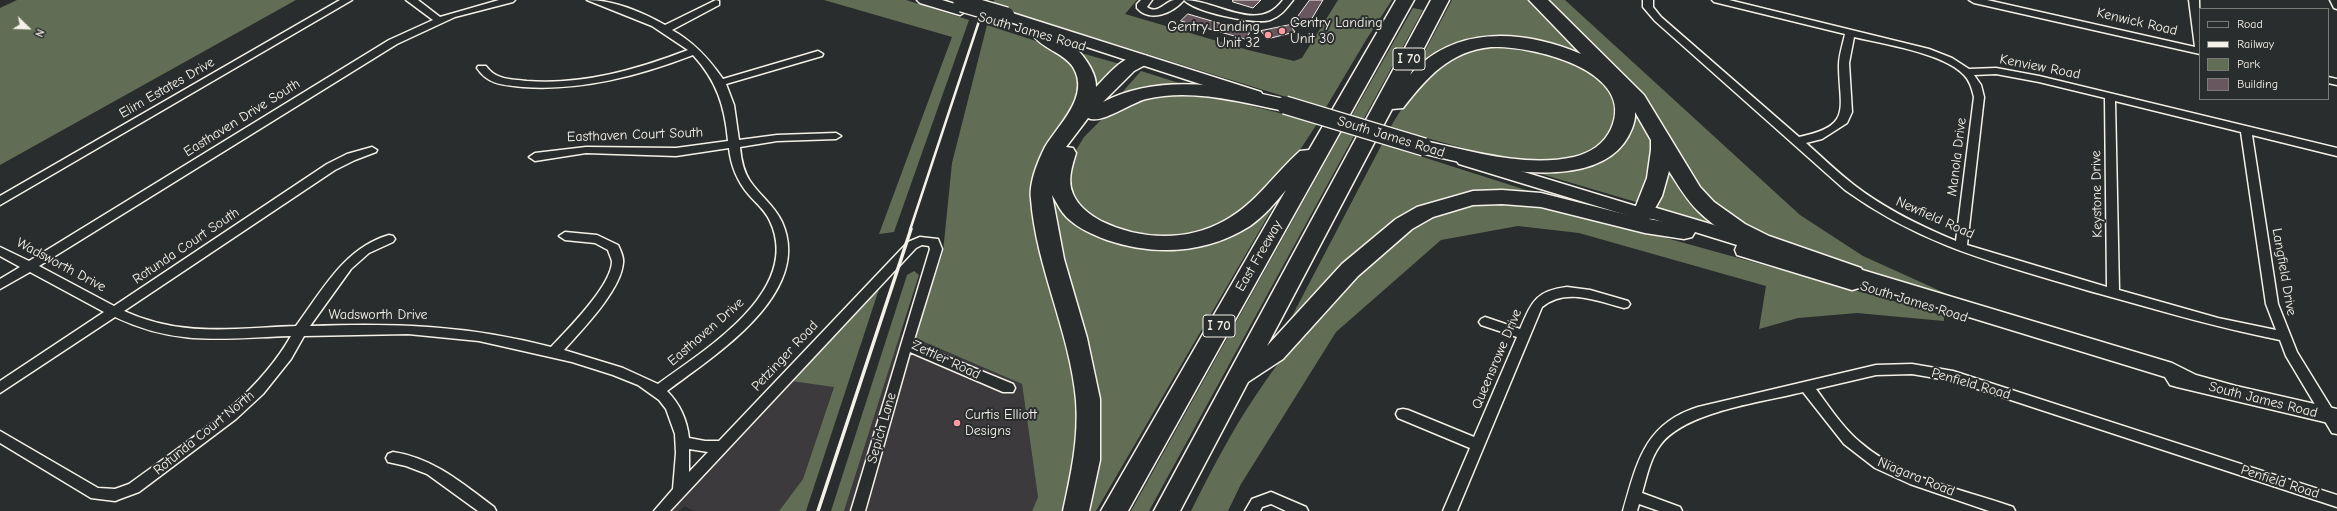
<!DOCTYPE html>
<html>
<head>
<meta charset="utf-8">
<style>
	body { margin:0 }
	#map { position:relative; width:2337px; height:511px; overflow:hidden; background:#2a2d2e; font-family:"Comic Neue",sans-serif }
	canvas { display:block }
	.legend { position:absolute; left:2199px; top:8px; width:130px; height:92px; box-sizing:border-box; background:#2a2d2e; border:1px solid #7b7b78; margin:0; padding:5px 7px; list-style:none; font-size:12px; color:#f4f1e8 }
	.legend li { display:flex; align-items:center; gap:8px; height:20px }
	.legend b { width:20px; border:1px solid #7b7b78 }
	.north { position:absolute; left:8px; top:8px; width:40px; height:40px; -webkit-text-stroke:3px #2a2d2e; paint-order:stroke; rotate:113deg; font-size:11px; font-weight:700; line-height:16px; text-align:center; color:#f4f1e8 }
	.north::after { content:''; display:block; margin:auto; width:14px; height:18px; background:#f4f1e8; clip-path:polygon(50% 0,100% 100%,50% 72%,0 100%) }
</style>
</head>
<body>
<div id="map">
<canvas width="2337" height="511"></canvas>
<ul class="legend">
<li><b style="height:5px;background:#2a2d2e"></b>Road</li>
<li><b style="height:5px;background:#f4f1e8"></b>Railway</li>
<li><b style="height:11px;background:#616e55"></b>Park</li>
<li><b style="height:11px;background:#68575f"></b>Building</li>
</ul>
<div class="north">N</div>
</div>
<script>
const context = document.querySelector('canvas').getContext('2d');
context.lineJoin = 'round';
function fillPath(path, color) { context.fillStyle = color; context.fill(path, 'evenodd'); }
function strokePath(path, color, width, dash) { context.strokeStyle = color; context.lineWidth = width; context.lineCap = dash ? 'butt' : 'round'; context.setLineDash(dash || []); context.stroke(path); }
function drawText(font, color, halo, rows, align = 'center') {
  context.font = font + ' "Comic Neue",sans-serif'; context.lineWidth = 4; context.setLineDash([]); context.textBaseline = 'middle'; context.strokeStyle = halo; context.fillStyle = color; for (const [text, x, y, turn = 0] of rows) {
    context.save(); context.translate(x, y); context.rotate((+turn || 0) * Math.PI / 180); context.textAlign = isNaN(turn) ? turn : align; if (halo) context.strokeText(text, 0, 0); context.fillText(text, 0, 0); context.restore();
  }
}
fillPath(new Path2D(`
	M900,335L915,338L1022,384L1038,497L1032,511H844Z
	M791,381L834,386L803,479L779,511H694L684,506L680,511H670Z`), '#3d3a3d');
fillPath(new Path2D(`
	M17,0H296L0,165V8Z
	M824,0H906L969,20L894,232L879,234L952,37Z
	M994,0H1137L1125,14L1248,50L1294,61L1302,58L1338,0H1392L1366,40L1325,109L992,6Z
	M1452,0H1535L1602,66L1507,38L1419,69L1416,68Z
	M1546,0H1565L1800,215L1863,256L1947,294V298L1775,241L1754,232L1712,205Z
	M1413,8L1423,10L1363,120L1351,117Z
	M987,25L1045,44L1070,59L1081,77L1076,106L1044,149L1065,324L1079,416L1066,511H1032L1038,497L1022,384L915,338L943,252L952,163Z
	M1513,45L1582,64L1613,92L1619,122L1597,150L1563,161L1529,162L1489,155L1390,128C1410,95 1431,61 1470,49C1483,45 1500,46 1513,45Z
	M1081,53L1120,64L1091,99L1088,64Z
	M1141,71L1195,88L1118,97Z
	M1175,94C1224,97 1271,110 1317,124L1290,165L1247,210L1206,231L1168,238L1129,235L1088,216L1074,197L1069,187L1072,157L1084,137L1102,119L1114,111L1149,97Z
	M1630,104L1654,138L1644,200L1636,202L1531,171L1598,160Z
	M1342,132L1354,136L1149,511H1131Z
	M1382,144L1545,196L1432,206L1293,324L1289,322Z
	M1669,165L1728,230L1655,208Z
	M1054,175L1069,213L1177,247L1271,203L1275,204L1096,511H1084L1094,474L1048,198Z
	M1517,202L1576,213L1908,305L1944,316V321L1857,313L1798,318L1759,329L1766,286L1579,233L1518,226L1441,240L1336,332L1241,484L1228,511H1191C1211,471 1231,432 1256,395C1286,349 1324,307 1365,269C1385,250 1405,229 1431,217C1457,204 1488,204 1517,202Z
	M914,271L919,275L844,511H831L907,275Z
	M880,286L806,511H779L803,479L834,387L791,381Z`), '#616e55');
const building = new Path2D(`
	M1233,0H1261L1253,8L1233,2Z
	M1310,0H1323L1308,25L1294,22Z
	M1188,14L1222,24L1251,31L1245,39L1181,21Z
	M1290,25L1295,32L1267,39L1261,31Z`);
fillPath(building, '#68575f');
strokePath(building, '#f4f1e8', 1);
const street = new Path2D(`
	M340,0H352L0,205V196Z
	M406,0H418L440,17L499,0H515L513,2L455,17L397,44L39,266L114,306L327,164L347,154L372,147L377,150L376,152L355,160L335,170L124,311C183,338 235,328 296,326C322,291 344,248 389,235L393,236L395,239L393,242L369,253L351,269L310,326C395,323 468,325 551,347C568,329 611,286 612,262C612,259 609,254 608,250L595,243L565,240L559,236L565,232L597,235L618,245C620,249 624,258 623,263C621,290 582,330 564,350L623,368L658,384C704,350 803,291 770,221C765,210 756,203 749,195C737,181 731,166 729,148L676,156L586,153L535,161L529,157L535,153L586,147L676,148L728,141C725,107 717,81 693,55C638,76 582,91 523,87C504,85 488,85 477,68L478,66H486C496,80 510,79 527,81C583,85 636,70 688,50L652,26L587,0C614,0 642,12 665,25L716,0L719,1V5L672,30C694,42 709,59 723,79L818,51L823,54L822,56L726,84L734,105L739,140L777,135L836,133L841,136L836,139L777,141L740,147C741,158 743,171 750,181C760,196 774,205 782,222C814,293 714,356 667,391C680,404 687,420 689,438L705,441H719L908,242L920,237L938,239L942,249L913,343L1013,384L1015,388L1013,392H1003L910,352L865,511H851L930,249L929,246L922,245L916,248L670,511H654L673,489L676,453L675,434L666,409L659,400L638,385L613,375L572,362L479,341L408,334L304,336L291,359L263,394L236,419L139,492L120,499L115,501L91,498L0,443V431L98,488L115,489L129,484C187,441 254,401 291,336C225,338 178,347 115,317L0,393V381L104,312L30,272L0,289V279L20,267L0,256V247L29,261L389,40L433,20ZM689,449L708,452L689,472Z
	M1141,0H1152L1147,7C1158,15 1164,2 1174,0C1177,0 1181,0 1184,0C1173,13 1150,23 1137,8V4Z
	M1184,0C1217,0 1258,35 1283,0H1293C1286,9 1281,16 1270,20C1255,25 1195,12 1184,0Z
	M1643,0H1653V7L1661,17L1799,137C1854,126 1839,108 1839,65C1839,55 1843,44 1845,34L1714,2L1712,0H1729L1929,49L1952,58L1969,69L1996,68L2039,76L2337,148V156L2252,135L2278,304L2297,352L2337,417V434L2332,433L2286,356L2280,340C2214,327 2151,308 2086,290C1996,263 1923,246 1845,190L1655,21L1643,7ZM1854,37C1883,44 1944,53 1964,75C1970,81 1972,89 1974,97L1956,241C1920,226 1885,209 1854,185C1837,172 1822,157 1806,143L1822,139L1847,123L1852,112L1849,63ZM1996,74L2039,82L2105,98L2107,287L1967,245L1984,97L1981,85L1974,75ZM2115,101L2241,132L2266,304L2276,330L2218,318L2119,290Z
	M1969,0H1987L2195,47L2189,0H2199L2200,54L1974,3Z
	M2330,0H2337V9L2334,8Z
	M2328,77L2337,79V85L2328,83Z
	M1567,287L1590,290L1628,301L1630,304L1628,307L1624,308C1597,301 1566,287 1542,307L1457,511H1443L1470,448L1398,418L1396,414L1398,410L1403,409L1408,410L1474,437L1517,337L1481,325L1479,322L1481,319L1485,317L1520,329C1532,302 1535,291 1567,287Z
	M1912,364L1953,371L2337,495V507L1953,381L1912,374L1876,375L1816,389C1830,408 1843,428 1861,443C1902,479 1963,489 2013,507L2015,511H1989L1910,484L1875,468L1844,444L1803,392C1763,402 1687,411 1661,444C1650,458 1647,476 1642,493L1680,507L1682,511H1659L1639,504L1637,511H1623C1637,463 1644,424 1698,407L1876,365Z
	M393,452C433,458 462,483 494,507L496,511H478L427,474L406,466L388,462L386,458L388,454Z
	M1271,492L1306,507L1308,511H1286L1271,504L1262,507L1260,511H1245L1252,499Z`);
const primary = new Path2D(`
	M917,0H942L965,7L968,10L960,15L920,3Z
	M1006,11L1261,92L1263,96L1261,100H1249L1001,19L998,16L1001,13Z
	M1465,154L1642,208L1653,207L1768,241L1770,246L1768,251L1830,269L1832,265L1839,263L2172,363L2196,375L2236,386L2337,409V425L2177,387L2170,385L2165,377L1861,284L1859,288L1852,290L1737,255L1735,250L1737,245L1653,219L1636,218L1459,164L1456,160L1459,156Z`);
const highway = new Path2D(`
	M1396,0H1414L1128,511H1101L1286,190C1275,203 1264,216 1250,226C1206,254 1154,256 1107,240C1091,234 1073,226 1063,213C1059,208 1056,201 1052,195L1064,259L1087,338L1100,399V460L1089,511H1063C1071,474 1079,438 1076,400C1070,332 1036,267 1031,199C1029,183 1038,161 1045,147C1058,125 1091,96 1073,67C1063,52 1042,49 1033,35L1036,31C1060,25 1097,63 1096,87C1109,74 1126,51 1147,56L1149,60L1147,64L1134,71L1103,102C1161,72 1232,86 1292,101L1295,105L1292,109L1285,111C1240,102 1192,88 1146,99C1130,103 1101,125 1088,118L1066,147L1073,148L1076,153C1072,166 1067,181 1073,194C1078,206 1090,215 1101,221C1140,240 1186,242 1224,221C1255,205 1274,174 1300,151L1309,150Z
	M1431,0H1449L1410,75C1455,24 1524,30 1581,54L1529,0H1548L1644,95L1700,187L1714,202L1745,224L1769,236L1861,268L1864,274L1861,280L1853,282L1845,280C1796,262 1736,249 1698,211C1686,199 1678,185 1669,171L1662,196L1649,219L1692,227L1695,232L1692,237L1684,239L1645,233L1541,207L1502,204L1473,205L1433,217L1412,229L1358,276L1283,359L1248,382L1180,511H1154ZM1491,47C1531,45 1638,70 1611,129C1604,144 1590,153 1574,157C1525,168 1472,151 1424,141L1417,142L1414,147L1417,152C1470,165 1585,195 1624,143C1630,135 1636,122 1635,112L1651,140V150L1647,178L1632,216L1541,193L1502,190L1473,191L1417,207L1396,219L1342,264L1267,346L1392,109L1403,108C1427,77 1450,51 1491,47Z`);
strokePath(street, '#f4f1e8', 3);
strokePath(primary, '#f4f1e8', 3);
strokePath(highway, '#f4f1e8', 3);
fillPath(street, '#2a2d2e');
fillPath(primary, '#2a2d2e');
fillPath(highway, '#2a2d2e');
strokePath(new Path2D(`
	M910,230L986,0`), '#f4f1e8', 2.5);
strokePath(new Path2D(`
	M818,511L911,229`), '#f4f1e8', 3.5);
const primaryBridge = new Path2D(`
	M962,3L1006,16
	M1285,105L1424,147`);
strokePath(primaryBridge, '#f4f1e8', 20, []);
strokePath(primaryBridge, '#2a2d2e', 17);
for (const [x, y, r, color] of [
	[1282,31,4,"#ff9aa2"],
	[1268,35,4,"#ff9aa2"],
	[957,423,4,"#ff9aa2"]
]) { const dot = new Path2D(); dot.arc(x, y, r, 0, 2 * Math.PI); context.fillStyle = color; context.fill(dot); strokePath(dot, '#2a2d2e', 1.5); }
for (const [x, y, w] of [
	[1409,59,32],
	[1219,326,32]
]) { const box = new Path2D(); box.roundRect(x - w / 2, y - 11, w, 22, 3); context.fillStyle = '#2a2d2e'; context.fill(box); strokePath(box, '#f4f1e8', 1); }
drawText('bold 13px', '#f4f1e8', null, [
	["I 70",1409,59],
	["I 70",1219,326]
]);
drawText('14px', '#f4f1e8', '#2a2d2e', [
	["Kenwick Road",2137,22,13],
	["South James Road",1032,32,16],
	["Kenview Road",2040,67,11],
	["Elim Estates Drive",167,88,-30],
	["Easthaven Drive South",242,118,-32],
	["Easthaven Court South",635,135,-2],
	["South James Road",1391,137,17],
	["Manola Drive",1957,157,-83],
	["Keystone Drive",2097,194,-91],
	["Newfield Road",1935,218,24],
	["Rotunda Court South",186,246,-34],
	["East Freeway",1259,256,-60],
	["Wadsworth Drive",61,265,28],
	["Langfield Drive",2284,272,80],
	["South James Road",1914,302,17],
	["Wadsworth Drive",378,315],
	["Easthaven Drive",706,332,-41],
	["Petzinger Road",785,356,-47],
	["Queensrowe Drive",1497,359,-67],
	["Zettler Road",946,360,25],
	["Penfield Road",1971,384,16],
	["South James Road",2263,400,14],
	["Sepich Lane",882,428,-74],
	["Rotunda Court North",204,433,-39],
	["Niagara Road",1916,477,22],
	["Penfield Road",2280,482,18]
]);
drawText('14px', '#f4f1e8', '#2a2d2e', [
	["Gentry Landing",1290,23],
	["Unit 30",1290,39],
	["Gentry Landing",1260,27,"right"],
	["Unit 32",1260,43,"right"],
	["Curtis Elliott",965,415],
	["Designs",965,431]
], 'left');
</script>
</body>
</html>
